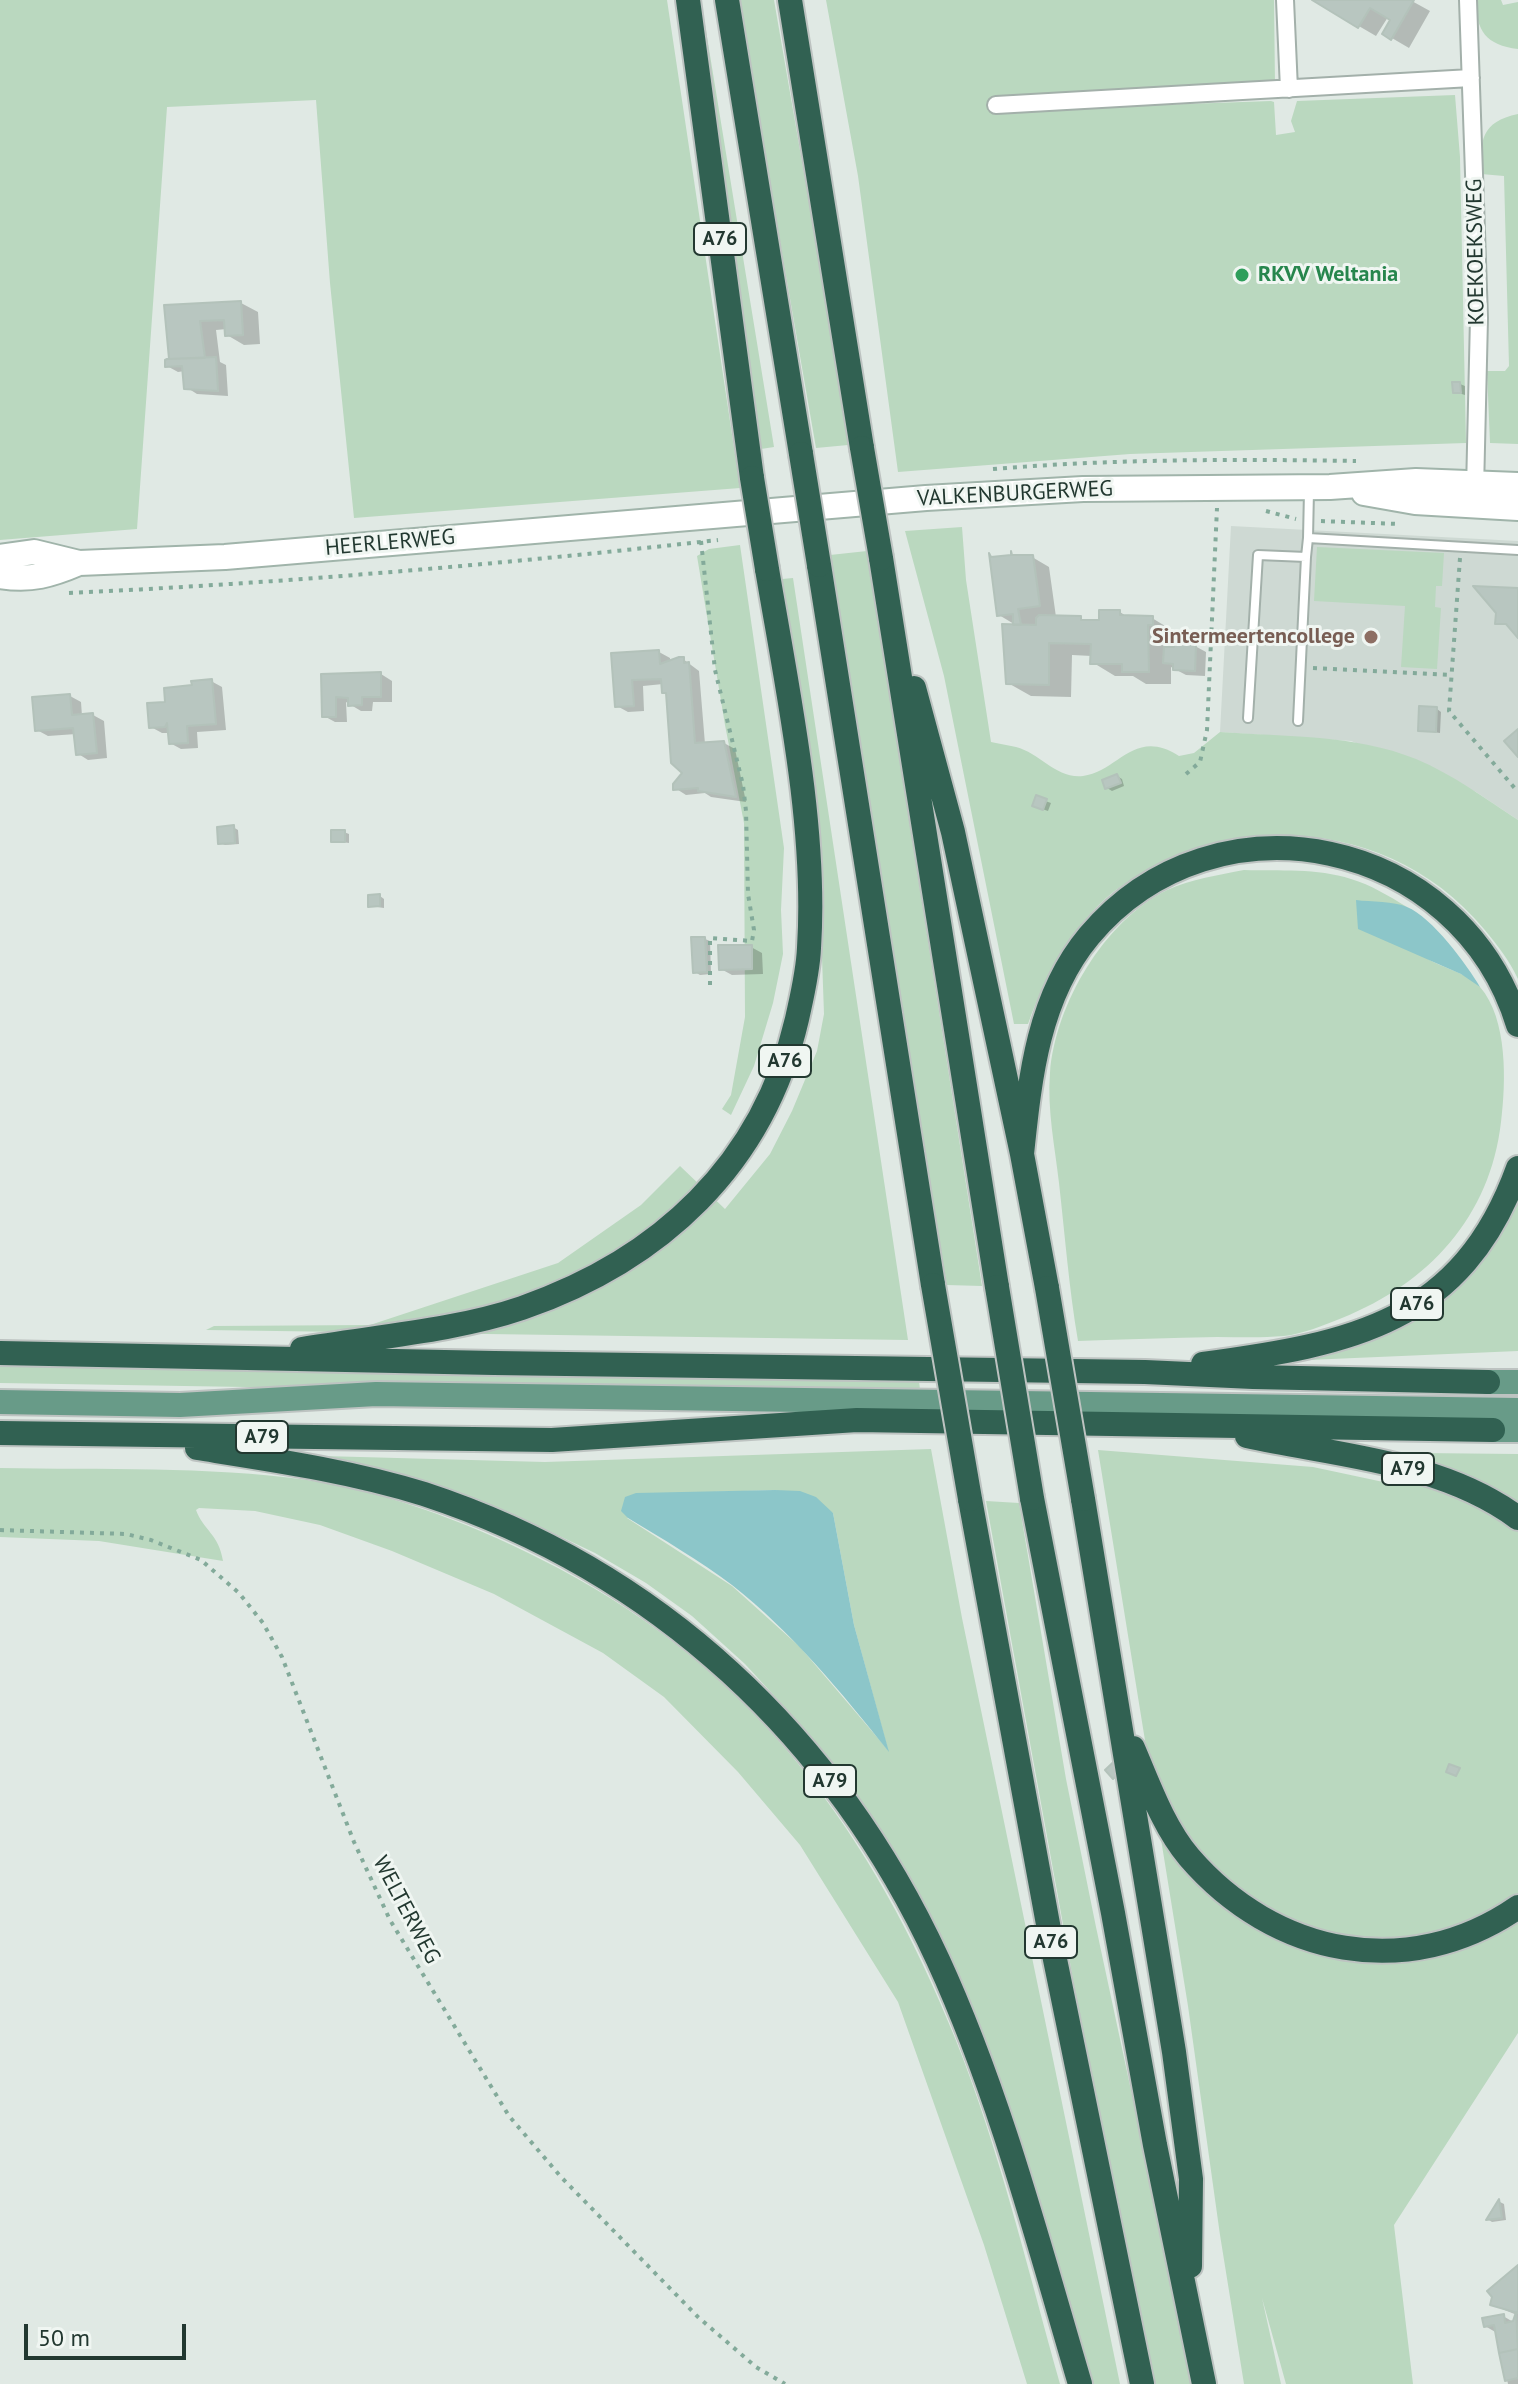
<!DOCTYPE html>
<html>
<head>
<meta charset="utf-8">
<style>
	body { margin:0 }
	#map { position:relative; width:1518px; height:2384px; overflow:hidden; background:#e0e9e4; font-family:"PT Sans",sans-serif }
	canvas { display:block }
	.scale { position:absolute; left:24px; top:2324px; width:162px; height:36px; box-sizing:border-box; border:4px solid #223830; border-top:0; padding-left:10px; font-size:24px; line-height:28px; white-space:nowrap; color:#223830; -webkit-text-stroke:6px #f0f6f2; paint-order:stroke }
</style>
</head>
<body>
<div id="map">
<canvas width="1518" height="2384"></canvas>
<div class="scale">50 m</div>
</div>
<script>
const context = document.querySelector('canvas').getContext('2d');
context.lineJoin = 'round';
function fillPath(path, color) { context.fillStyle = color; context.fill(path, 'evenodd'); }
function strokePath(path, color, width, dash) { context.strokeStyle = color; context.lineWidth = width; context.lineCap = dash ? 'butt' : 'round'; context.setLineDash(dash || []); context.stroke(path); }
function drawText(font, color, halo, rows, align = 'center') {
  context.font = font + ' "PT Sans",sans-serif'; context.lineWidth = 6; context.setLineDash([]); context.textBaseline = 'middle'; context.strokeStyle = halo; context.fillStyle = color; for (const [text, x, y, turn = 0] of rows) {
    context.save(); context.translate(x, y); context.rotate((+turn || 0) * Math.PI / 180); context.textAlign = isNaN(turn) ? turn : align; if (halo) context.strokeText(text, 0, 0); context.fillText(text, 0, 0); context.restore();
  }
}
fillPath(new Path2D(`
	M1231,526L1518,541V820L1476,792L1351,741L1220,732Z`), '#ced9d3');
fillPath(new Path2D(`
	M0,0H667L740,488L354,518L330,283L316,100L167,107L137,529L0,540Z
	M695,0H701L774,447L761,449Z
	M738,0H774L838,370L848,445L816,448Z
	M826,0H1274L1275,85L988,100V111L1271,101L1274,102L1276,135L1295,132L1291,121L1297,101L1455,95L1460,157L1466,443L1130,454L898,472L858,176Z
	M1476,0H1501L1503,5L1518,2V49C1486,45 1476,31 1476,0Z
	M1518,114V444L1490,443L1487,371H1505L1509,366L1504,176L1481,174C1480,140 1481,122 1518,114Z
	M962,527L966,580L991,742C999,744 1008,745 1016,747C1040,753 1056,779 1083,776C1118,772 1134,727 1179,756L1194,753L1220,732C1286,737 1354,734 1416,759C1452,774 1486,799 1518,820V979C1509,960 1498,946 1484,929C1395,821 1237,806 1123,885C1077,916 1046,973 1028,1024H1014L944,676L905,531Z
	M740,545L784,848L781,910L783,954L773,1003L754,1066L731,1115L722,1109L731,1095L745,1017L744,823L725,725L697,556L709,549Z
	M1317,547L1444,553L1442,586H1436L1435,607L1441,608L1437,669L1401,667L1405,606L1314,601Z
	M867,551L982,1286L947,1285L899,1010L830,555Z
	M793,578L908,1340L206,1330L214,1326L370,1325L558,1263L641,1205L680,1166L725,1209L770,1154L792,1111L817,1051L824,1014L816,789L782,579Z
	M1244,870C1279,871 1317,868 1351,879C1371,885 1389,896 1407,907L1357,901C1378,919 1399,939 1422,955C1439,968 1465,971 1480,987C1508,1019 1506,1083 1501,1122C1490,1217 1429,1283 1342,1318C1324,1325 1303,1334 1284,1336C1262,1338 1239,1337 1217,1337C1171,1338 1125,1339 1078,1341C1069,1288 1065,1236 1059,1183C1055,1147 1047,1110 1050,1073C1055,1005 1104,921 1167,890C1191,879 1219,875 1244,870Z
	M1518,1192V1351L1308,1360L1371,1338L1425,1308Z
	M0,1364L919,1381L921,1398L0,1383Z
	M931,1449L962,1618L1120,2384H1089L1002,2095L852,1794L791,1714L745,1664L692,1616L646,1583L595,1553L511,1513L426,1482L323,1456L545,1462ZM775,1490L833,1513L854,1625L888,1750L800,1647L732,1586L627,1518L684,1493Z
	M1098,1450L1313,1467L1388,1483L1419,1453L1518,1454V2033L1394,2225L1413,2384H1286L1262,2298L1281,2384H1244L1220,2235L1188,2006Z
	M0,1468C102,1470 206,1466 307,1480C394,1493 480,1527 558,1568C755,1672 873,1834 955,2038C999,2148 1028,2270 1060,2384H1027L984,2245L898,2002L800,1845L738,1772L664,1697L603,1653L494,1594L392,1551L320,1525L255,1511L199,1508L196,1510C203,1530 219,1534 223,1561L99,1541L0,1537Z
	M986,1501L1019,1503L1066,1779L1096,1927L1194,2384H1153L1111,2188Z`), '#bad8bf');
fillPath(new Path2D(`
	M1356,900C1371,902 1394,901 1407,907C1432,917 1467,965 1480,987L1461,974L1358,929Z
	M775,1490L800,1491L816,1497L833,1513L854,1625L889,1752C842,1693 792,1632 732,1585C700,1561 663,1539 628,1518L621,1511L625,1497L636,1493Z`), '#8cc6c9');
fillPath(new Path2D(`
	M1314,0H1410L1430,11L1409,48L1385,34L1393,20L1388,17L1376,36Z
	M241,303L258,312L260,344L244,345L227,335V329L216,330L220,362L226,365L228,396L197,394L186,387L185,371L178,372L167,366L171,361L168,307Z
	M1460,384L1465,386V395L1455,392Z
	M1032,557L1049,567L1056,617L1101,622L1120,612L1129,618H1152L1175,632V637H1170L1171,649L1195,646L1206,652L1205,676L1186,675L1171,667V684H1146L1133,676H1115L1092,662V656L1072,655L1071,697L1031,696L1008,683L1019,627L999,615ZM1040,617L1036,630L1035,618Z
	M659,652L670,658V663L683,659L699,671L705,744L724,743L735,749L746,802L711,797L705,793L686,795L675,788L685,773L668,694L663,684L643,686L644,711L628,712L617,706L613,655Z
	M381,674L392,681V702H373L372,711H361L346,702L347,722H335L324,716L323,675Z
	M211,681L222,687L226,730L197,732L198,748L181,749L170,743V733H162L151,727L167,704L194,687Z
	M70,696L81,702L82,716L93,715L104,721L107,758L88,760L77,753L76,734L48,736L37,730Z
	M1437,709L1441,712L1440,733L1420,730Z
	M1117,776L1122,779L1124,786L1112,791L1107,788Z
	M1037,798L1051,803L1048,811L1039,808Z
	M233,827L238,830L239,844L225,845L220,843Z
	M344,832L349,834V843L333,841Z
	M380,896L384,899V908L370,906Z
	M705,939L710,941L711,974L700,975L695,972Z
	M751,947L762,953L763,974L732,975L721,969Z
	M1500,2202L1504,2204L1506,2220L1492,2222L1489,2220Z
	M1518,2267V2384H1508L1497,2333L1485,2326L1503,2316L1515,2323L1517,2315L1492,2305Z`), '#0003');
const building = new Path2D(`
	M1312,0H1414L1391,40L1382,34L1390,20L1370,8L1358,28Z
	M241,301L243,335L225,336L224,320L200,321L205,358L169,359L164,305Z
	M216,357L218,391L184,389L182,366L165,367V360L167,359Z
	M1452,382H1460L1461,393H1453Z
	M1011,551L1012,555H1033L1040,606L1018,609L1021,625H1013V614L997,616L989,553L991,557L1011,555Z
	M1473,586L1518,588V638L1506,624H1495L1496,613Z
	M1099,610H1120V615L1153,616V625H1148L1149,672H1122V664H1090L1091,644L1049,643V685L1006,684L1002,624L1036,625V618L1039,615L1081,616V620H1099Z
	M1174,643L1196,644L1195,671L1173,670V664L1163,663L1164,647H1174Z
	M659,650L660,664L679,657H684V663L689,662L695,743L724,741L736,797L698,791V788L673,790V784L682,773L671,763L666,693H662L661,679L632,680L634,706L615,707L611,653Z
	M381,672V697H362V705L348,706V698L336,697V717H322L321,674Z
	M212,679L216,724L187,726L188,743L169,744L167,723L165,727L149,728L147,703L165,702L164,688L192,685L191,681Z
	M70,694L72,715L93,713L97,753L76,755L73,728L35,731L32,697Z
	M1419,706L1437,707L1436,732L1418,731Z
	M1518,729V757L1504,741Z
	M1117,774L1121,783L1105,789L1102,780Z
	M1036,795L1047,799L1043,810L1032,806Z
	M234,825L235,843L218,844L217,827Z
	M331,830H345V842H331Z
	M380,894V906L368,907V895Z
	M691,937H705L707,972L693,973Z
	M718,945H752V969L719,970Z
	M1125,1751L1133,1760L1113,1779L1105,1770Z
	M1449,1764L1460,1768L1456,1776L1446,1772Z
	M1499,2199L1502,2218L1486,2220Z
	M1518,2265V2313L1490,2305L1492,2297L1487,2291Z
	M1516,2312L1518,2349L1499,2353L1494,2325L1484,2327L1482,2318L1504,2314L1505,2323L1513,2321Z
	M1518,2349V2378L1505,2381L1499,2353Z`);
fillPath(building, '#b8c6c0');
strokePath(building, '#b3c2ba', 2);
const lane = new Path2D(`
	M1308,538L1309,491
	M1248,718L1258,555L1306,557L1308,538L1518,550
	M1298,721L1306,557`);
const street = new Path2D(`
	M1285,0L1289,89
	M1468,0L1479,318L1475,490
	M996,105L1471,78`);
const secondary = new Path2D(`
	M1364,493L1415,502L1518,508
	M0,557L34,552L79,563L225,557L926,498L1083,489L1330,487L1416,481L1518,485
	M0,576C31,581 51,575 79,563`);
const primary = new Path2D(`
	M1488,1382H1518
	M0,1402L180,1405L376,1394L1518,1410
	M1493,1430H1518`);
const highway = new Path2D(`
	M688,0L752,478
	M727,0L801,454
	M790,0L862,448
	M881,558L997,1287
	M819,565L933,1285
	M914,688L953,832L1022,1154L1047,1288
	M1022,1154C1030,1078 1038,997 1089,936C1216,785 1461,838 1518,1025
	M302,1349C372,1337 455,1331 522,1308C660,1260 763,1165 797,1019C802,996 808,972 809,948C817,827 787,688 767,569
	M0,1353L494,1363L1145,1372L1253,1377L1488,1382
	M1203,1364C1351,1344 1462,1323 1518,1168
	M0,1433L552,1440L857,1420L1493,1430
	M1247,1436C1338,1456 1441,1461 1518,1518
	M197,1448C273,1460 350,1471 424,1494C658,1571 835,1737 938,1960C1000,2095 1038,2242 1080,2384
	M1032,1498L1113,1913L1155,2145L1204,2384
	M970,1499L1050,1935L1142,2384
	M1083,1499L1174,2052L1191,2179L1190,2266
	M1133,1748C1149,1785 1163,1826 1189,1857C1274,1956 1408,1983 1518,1907`);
strokePath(lane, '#a3b0aa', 12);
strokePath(street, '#a3b0aa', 20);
strokePath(secondary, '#a0b4aa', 28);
strokePath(primary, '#bdc3c1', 28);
strokePath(highway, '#bdc3c1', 28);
strokePath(new Path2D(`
	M993,469C1114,459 1235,459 1356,461
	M1266,511L1296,519
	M1321,521L1400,524
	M701,541L715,670L743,785L746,811L748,894L754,930L752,941L710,938V989
	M1460,558L1449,711L1518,792
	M69,593C286,583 503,564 718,540
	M1313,668L1451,675
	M1186,774L1200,762L1207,730L1217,508
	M0,1530L126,1534L151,1540L201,1560L239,1593L263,1623L282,1657L354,1842L390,1920L509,2116L561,2177L698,2317L756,2367L785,2384`), '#83aa9a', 4, [4, 6]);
strokePath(lane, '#fff', 8);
strokePath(street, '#fff', 16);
strokePath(secondary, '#fff', 24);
strokePath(primary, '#689b88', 24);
strokePath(highway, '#316152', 24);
const highwayBridge = new Path2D(`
	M862,448L881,558
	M801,454L819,565
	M752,478L767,569
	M933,1285L970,1499
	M997,1287L1032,1498
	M1047,1288L1083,1499`);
strokePath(highwayBridge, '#bdc3c1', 28, []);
strokePath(highwayBridge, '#316152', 24);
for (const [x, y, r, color] of [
	[1242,275,8,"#2e9e5b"],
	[1371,637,8,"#8d6e63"]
]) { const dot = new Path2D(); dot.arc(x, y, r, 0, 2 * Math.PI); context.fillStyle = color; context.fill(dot); strokePath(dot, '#f0f6f2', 3); }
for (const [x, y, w] of [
	[720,239,52],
	[785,1061,52],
	[1417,1304,52],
	[262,1437,52],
	[1408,1469,52],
	[830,1781,52],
	[1051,1942,52]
]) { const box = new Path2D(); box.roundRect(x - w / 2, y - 16, w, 32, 6); context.fillStyle = '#f0f6f2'; context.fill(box); strokePath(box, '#223830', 2); }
drawText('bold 20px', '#223830', null, [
	["A76",720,239],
	["A76",785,1061],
	["A76",1417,1304],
	["A79",262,1437],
	["A79",1408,1469],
	["A79",830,1781],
	["A76",1051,1942]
]);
drawText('22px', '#223830', '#f0f6f2', [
	["KOEKOEKSWEG",1476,252,-91],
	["VALKENBURGERWEG",1015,494,-3],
	["HEERLERWEG",390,543,-5],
	["WELTERWEG",406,1910,62]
]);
drawText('bold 22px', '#27864d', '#f0f6f2', [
	["RKVV Weltania",1258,275]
], 'left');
drawText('bold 22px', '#785e54', '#f0f6f2', [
	["Sintermeertencollege",1355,637]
], 'right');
</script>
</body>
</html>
